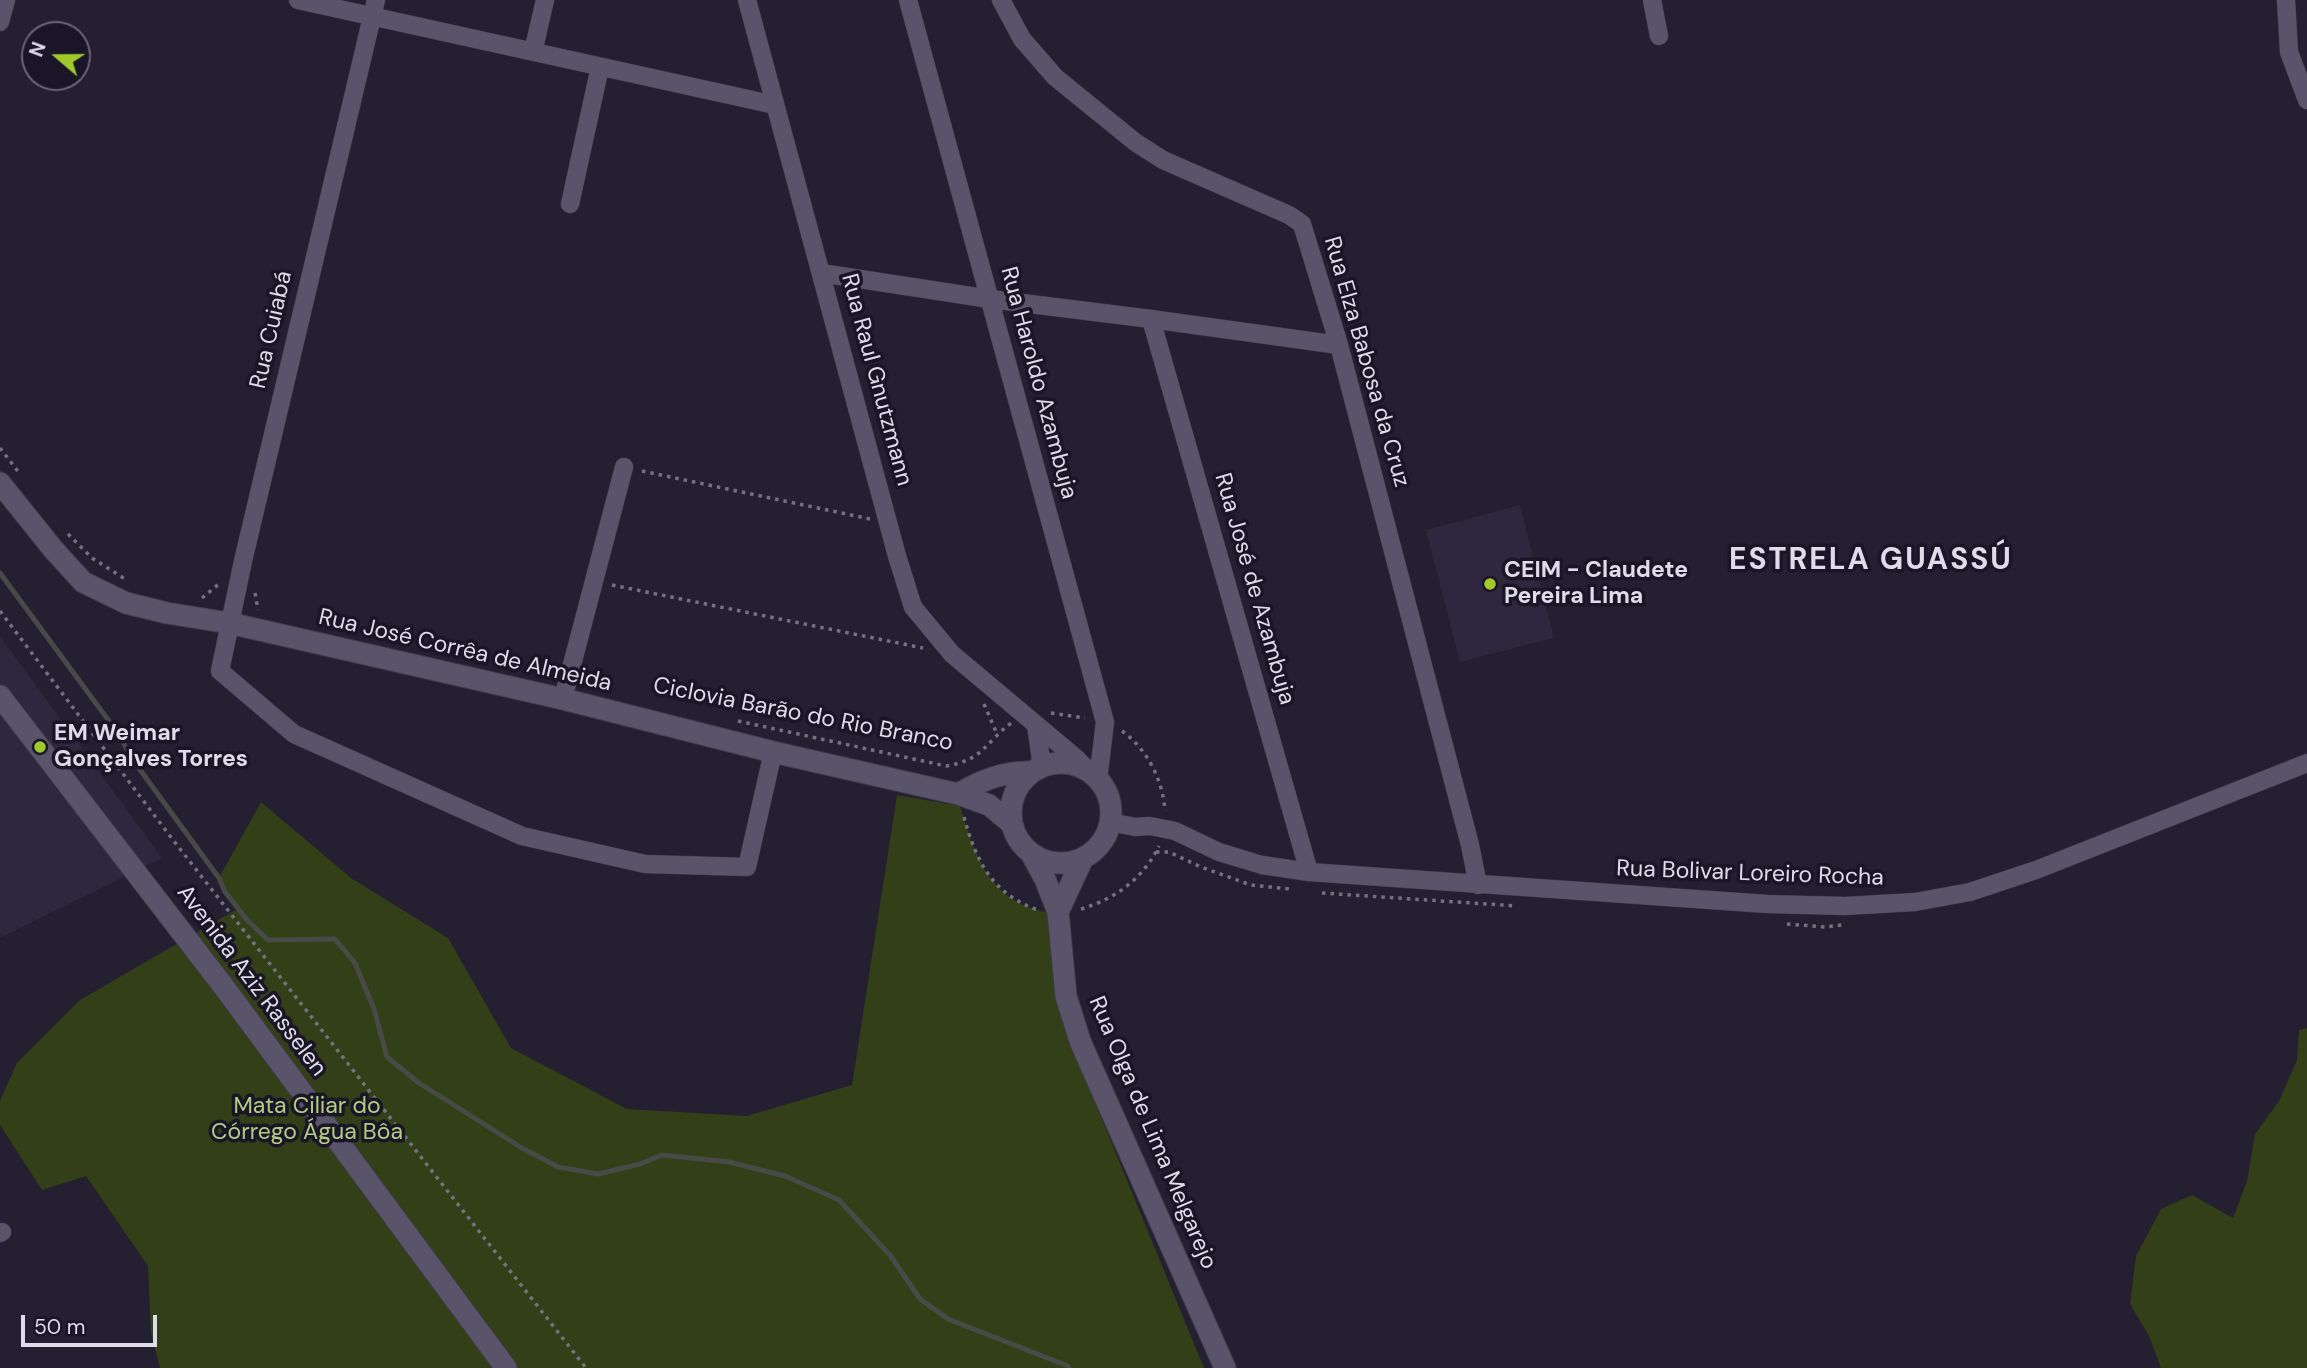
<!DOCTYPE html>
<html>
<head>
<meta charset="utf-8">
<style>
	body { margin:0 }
	#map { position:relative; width:2307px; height:1368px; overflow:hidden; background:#241f31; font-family:"DM Sans",sans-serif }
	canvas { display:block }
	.north { position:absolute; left:21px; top:21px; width:70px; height:70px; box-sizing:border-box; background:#1a1627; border:2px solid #696575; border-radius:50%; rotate:290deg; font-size:19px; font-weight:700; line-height:28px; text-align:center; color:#dfdce9 }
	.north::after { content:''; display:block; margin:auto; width:24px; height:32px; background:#a0c92b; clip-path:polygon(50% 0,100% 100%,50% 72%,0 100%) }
	.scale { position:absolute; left:21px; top:1315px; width:136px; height:32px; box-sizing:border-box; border:4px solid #dfdce9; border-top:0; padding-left:9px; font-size:21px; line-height:24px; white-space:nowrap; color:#dfdce9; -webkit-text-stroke:5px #1a1627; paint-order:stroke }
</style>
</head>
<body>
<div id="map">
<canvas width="2307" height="1368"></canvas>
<div class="north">N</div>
<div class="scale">50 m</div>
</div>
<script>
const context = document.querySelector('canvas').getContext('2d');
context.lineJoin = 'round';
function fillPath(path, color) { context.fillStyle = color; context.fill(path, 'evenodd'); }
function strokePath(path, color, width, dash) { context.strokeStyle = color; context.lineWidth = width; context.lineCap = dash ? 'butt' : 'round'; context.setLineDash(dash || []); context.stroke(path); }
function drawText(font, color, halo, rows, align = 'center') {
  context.font = font + ' "DM Sans",sans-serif'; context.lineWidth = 7; context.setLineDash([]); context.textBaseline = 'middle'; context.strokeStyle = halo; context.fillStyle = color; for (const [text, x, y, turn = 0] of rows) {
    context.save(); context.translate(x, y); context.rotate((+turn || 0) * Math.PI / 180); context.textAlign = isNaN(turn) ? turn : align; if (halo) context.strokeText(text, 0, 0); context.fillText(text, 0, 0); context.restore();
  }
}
fillPath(new Path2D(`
	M1520,505L1554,638L1460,662L1426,530Z
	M0,636L162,858L0,938Z`), '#2e273e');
fillPath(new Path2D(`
	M897,795L960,806C972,843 983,887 1023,905C1031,908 1040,911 1049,913L1053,980L1069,1039L1204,1368H160L151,1334L148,1266L86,1176L42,1190L0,1125V1101L17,1063L80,1000L237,909L219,878L261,802L351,878L448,938L511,1048L627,1109L747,1116L852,1085Z
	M2307,1028V1368H2161L2149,1336L2130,1304L2136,1256L2161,1209L2192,1195L2233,1218L2247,1181L2255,1134L2279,1101L2297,1060L2299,1030Z`), '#333f17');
strokePath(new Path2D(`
	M0,573L120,736L130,756L219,878L225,892L247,920L268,940L335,939L355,963L374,1009L387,1057L419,1083L522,1148L558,1167L598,1174L640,1164L662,1155L729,1162L785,1176L839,1200L890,1255L920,1299L948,1319L1068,1366L1069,1368`), '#474a46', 5);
const minor = new Path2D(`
	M298,0L775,105
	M376,0L243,561L220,671L294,734L522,836L645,864L747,867L773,752
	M747,0L897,556L913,607L952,654L1077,759L1090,773
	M908,0L1105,722L1098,780
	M1001,0L1022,39L1055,77L1135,142L1163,160L1289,215L1302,224L1339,345L1470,845L1478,885
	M1652,0L1659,36
	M2286,0L2289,52L2307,100
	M0,22L6,0
	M533,52L545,0
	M570,204L600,67
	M821,273L990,299L1151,319L1339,345
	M1151,319L1309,872
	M563,699L624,467
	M1036,725L1042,767
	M1110,822L1135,827L1150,826L1175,831L1219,852L1262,865L1309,872L1767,904L1845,906L1915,902L1970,892L2036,870L2307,763
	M0,1233L2,1232`);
const tertiary = new Path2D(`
	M0,483L53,549L83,582L126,603L167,613L229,623L563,699L773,752L958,794L989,805L1012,824
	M0,696L224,987L506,1368
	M1011 813a50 50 0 1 1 100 0a50 50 0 1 1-100 0Z
	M958,794C982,780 1004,771 1032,772
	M1032,855L1045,879L1058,912L1066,996L1080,1041L1225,1368
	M1058,912L1083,858`);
strokePath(minor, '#3f3c4b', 19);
strokePath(tertiary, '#3f3c4b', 23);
strokePath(new Path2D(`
	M0,448L20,474
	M642,471L870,519
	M68,534L92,558L125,579
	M612,585L923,648
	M255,593L258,610
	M202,598L220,583
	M0,611L173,840L586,1368
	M984,704L997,734
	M1051,713L1085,718
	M738,721L946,766C983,760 984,744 1011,723
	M1122,731C1147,749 1163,780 1165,811
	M964,817C976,861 992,894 1038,910
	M1156,852H1169L1201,867L1251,885L1290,889
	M1322,893L1517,906
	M1081,909C1115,899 1143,879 1159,846
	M1787,924L1825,927L1842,925`), '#757181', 3.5, [3.5, 5]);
strokePath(minor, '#595469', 18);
strokePath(tertiary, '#595469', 21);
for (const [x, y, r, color] of [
	[1490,584,7,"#a0c92b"],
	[40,747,7,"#a0c92b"]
]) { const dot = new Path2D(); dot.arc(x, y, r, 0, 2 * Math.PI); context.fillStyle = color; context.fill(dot); strokePath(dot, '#1a1627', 2.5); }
drawText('23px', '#dfdce9', '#1a1627', [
	["Rua Cuiabá",272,330,-77],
	["Rua Elza Babosa da Cruz",1366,362,74],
	["Rua Raul Gnutzmann",876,380,75],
	["Rua Haroldo Azambuja",1038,383,75],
	["Rua José de Azambuja",1254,589,74],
	["Rua José Corrêa de Almeida",465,651,13],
	["Ciclovia Barão do Rio Branco",803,715,11],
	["Rua Bolivar Loreiro Rocha",1750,874,2],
	["Avenida Aziz Rasselen",251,981,53],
	["Rua Olga de Lima Melgarejo",1152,1133,67]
]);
drawText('bold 23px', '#dfdce9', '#1a1627', [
	["CEIM - Claudete",1504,571],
	["Pereira Lima",1504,597],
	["EM Weimar",54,734],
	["Gonçalves Torres",54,760]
], 'left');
drawText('23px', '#b4cc82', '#1a1627', [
	["Mata Ciliar do",307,1107],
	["Córrego Água Bôa",307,1133]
]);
context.letterSpacing = '2px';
drawText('bold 30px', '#dfdce9', '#1a1627', [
	["ESTRELA GUASSÚ",1871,561]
]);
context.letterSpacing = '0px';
</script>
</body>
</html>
